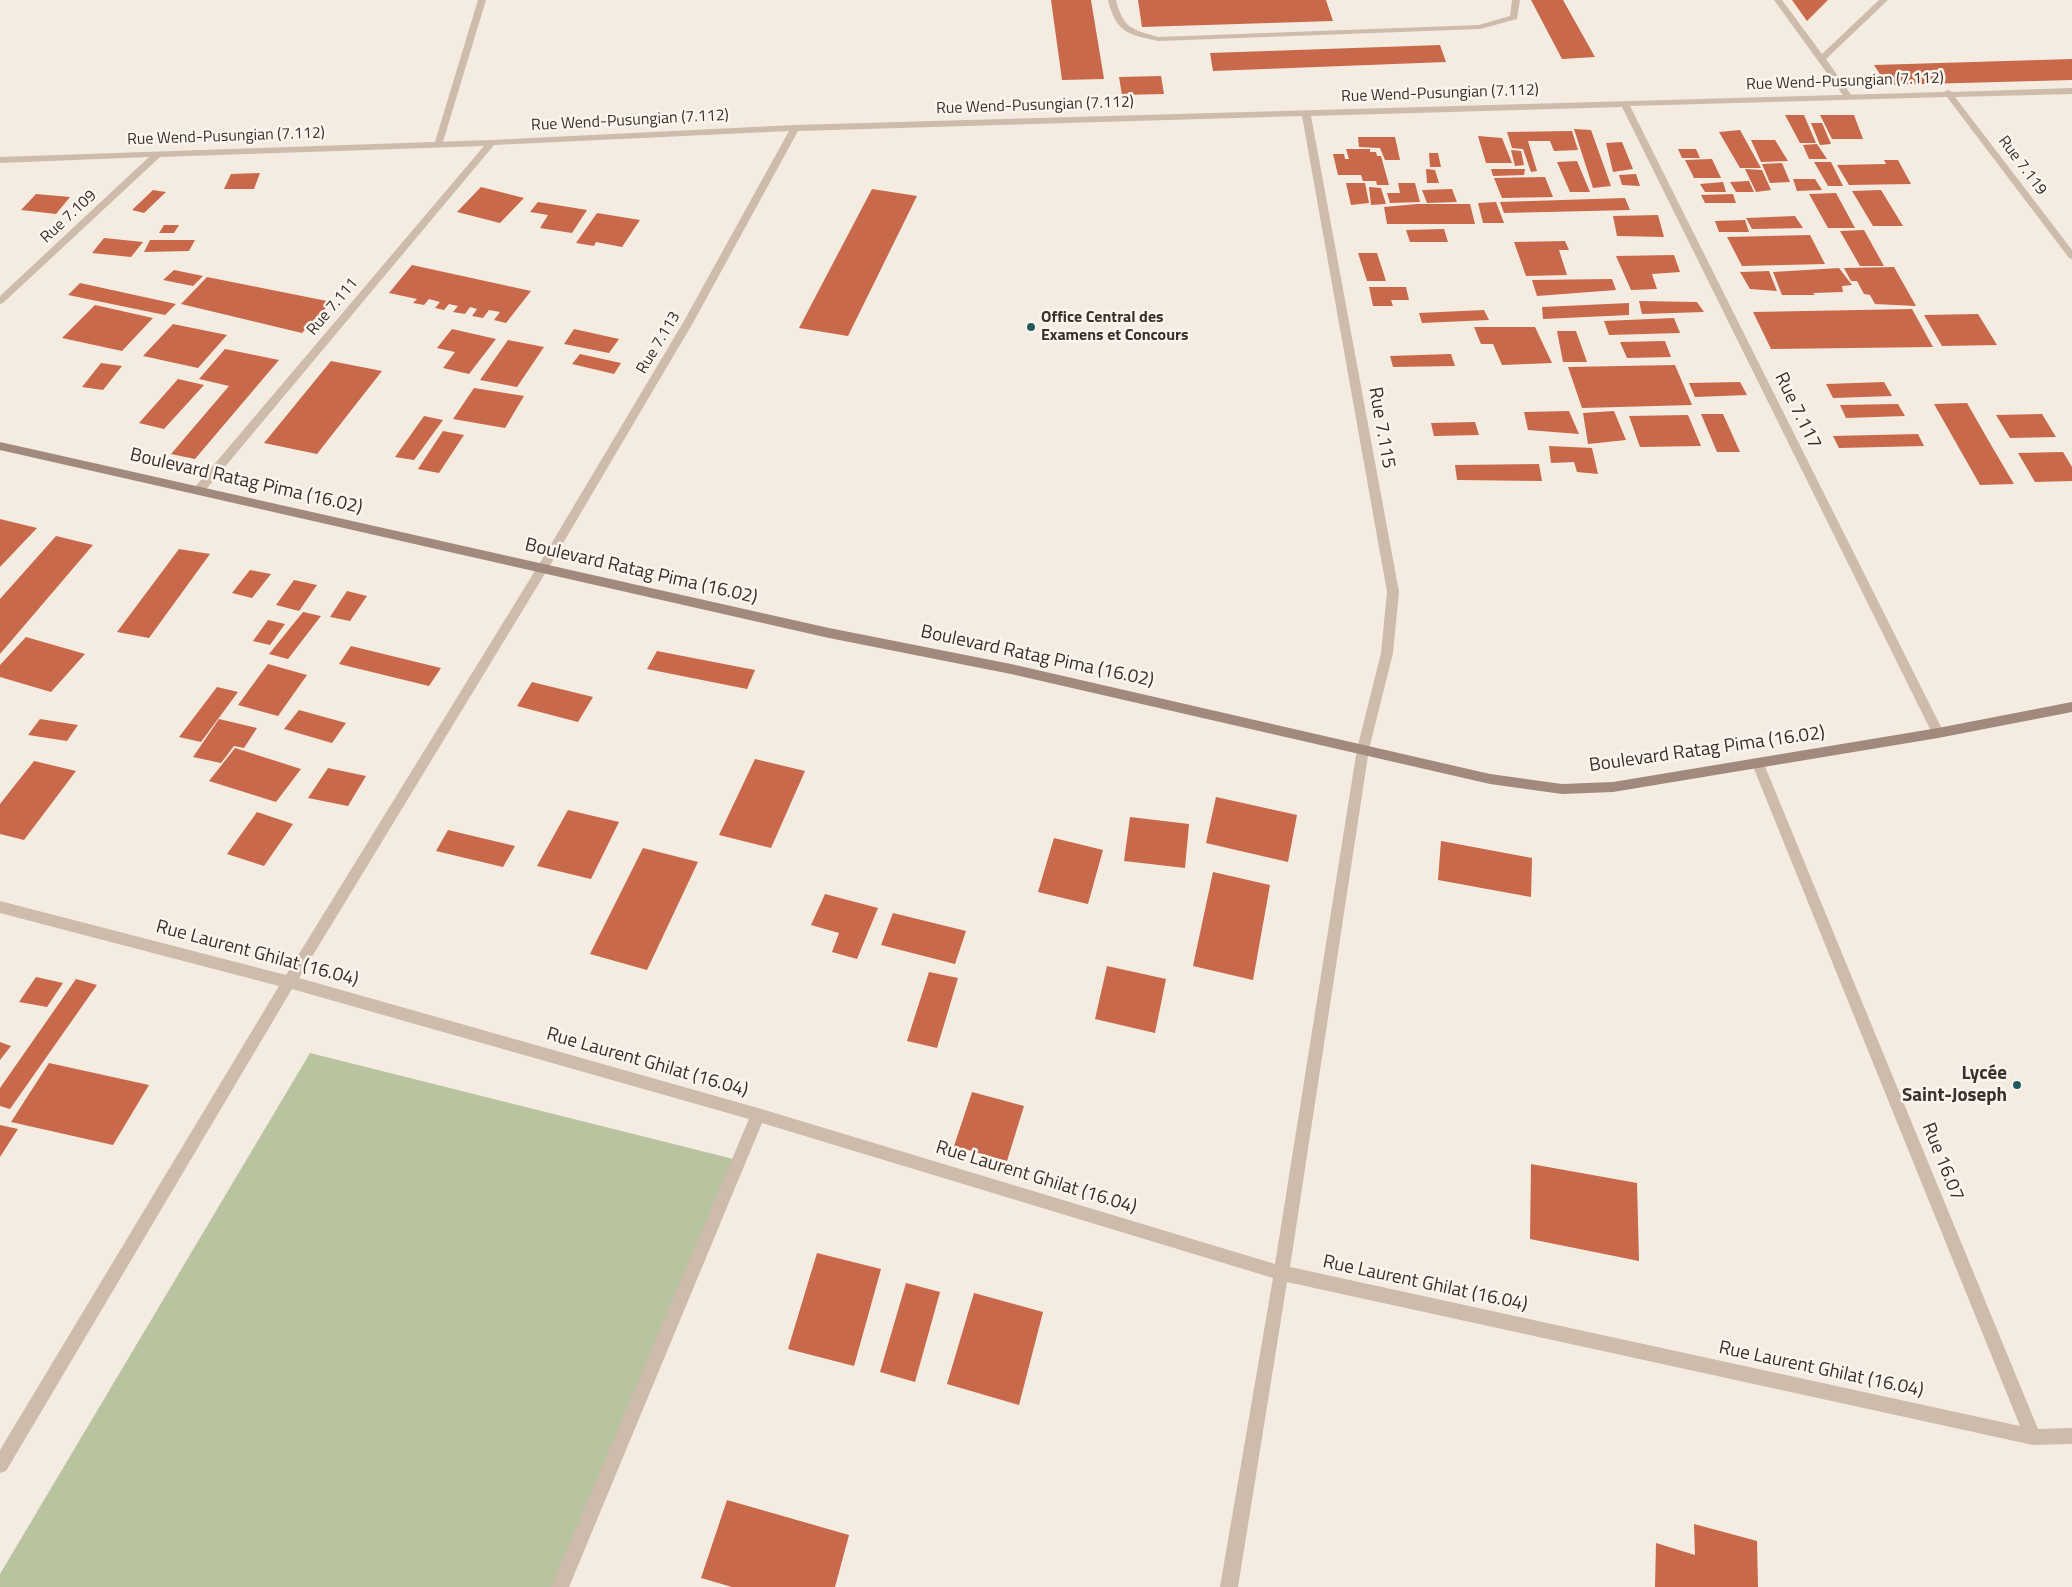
<!DOCTYPE html>
<html>
<head>
<meta charset="utf-8">
<style>
	body { margin:0 }
	canvas { display:block; background:#f4ebe1 }
</style>
</head>
<body>
<canvas width="2072" height="1587"></canvas>
<script>
const context = document.querySelector('canvas').getContext('2d');
context.lineJoin = 'round';
function fillPath(path, color) { context.fillStyle = color; context.fill(path, 'evenodd'); }
function strokePath(path, color, width, dash) { context.strokeStyle = color; context.lineWidth = width; context.lineCap = dash ? 'butt' : 'round'; context.setLineDash(dash || []); context.stroke(path); }
function drawText(font, color, halo, rows, align = 'center') {
  context.font = font + ' "Titillium Web",sans-serif'; context.lineWidth = 5; context.setLineDash([]); context.textBaseline = 'middle'; context.strokeStyle = halo; context.fillStyle = color; for (const [text, x, y, turn = 0] of rows) {
    context.save(); context.translate(x, y); context.rotate((+turn || 0) * Math.PI / 180); context.textAlign = isNaN(turn) ? turn : align; if (halo) context.strokeText(text, 0, 0); context.fillText(text, 0, 0); context.restore();
  }
}
fillPath(new Path2D(`
	M310,1053L741,1161L568,1587H0V1574Z`), '#b8c4a0');
fillPath(new Path2D(`
	M1051,0H1091L1104,79L1062,80Z
	M1138,0H1326L1333,21L1142,27Z
	M1531,0H1563L1595,57L1562,59Z
	M1792,0H1828L1807,21Z
	M1440,45L1446,62L1213,71L1210,53Z
	M2072,59V80L1887,85L1874,65Z
	M1161,76L1164,94L1122,95L1119,77Z
	M1785,115H1804L1816,143H1800Z
	M1820,115H1854L1863,139H1832Z
	M1811,123H1822L1831,144L1820,145Z
	M1574,129L1591,130L1611,186L1593,188Z
	M1740,130L1761,168H1740L1719,132Z
	M1572,131L1578,150L1554,151L1550,141H1528L1537,171L1531,172L1523,149L1512,148L1507,132Z
	M1478,136L1502,138L1512,163H1486Z
	M1358,137H1395L1400,160H1385L1380,148L1359,147Z
	M1751,140H1775L1788,161L1761,162Z
	M1622,142L1633,169L1613,172L1606,143Z
	M1817,144L1827,159H1809L1803,145Z
	M1346,149H1370V152H1376L1377,156H1381L1389,185H1377L1376,181H1363L1361,175H1338L1333,154H1344L1345,159H1349Z
	M1678,149H1696L1700,158H1682Z
	M1511,150L1521,151L1524,165L1515,166Z
	M1429,153H1438L1441,167H1430Z
	M1712,159L1721,178H1694L1685,160Z
	M1884,160H1898L1911,184L1849,185L1837,165L1886,164Z
	M1577,161L1590,192H1570L1557,162Z
	M1814,162H1831L1843,186H1828Z
	M1782,163L1790,182L1770,183L1762,164Z
	M1426,169L1435,170L1439,183H1427Z
	M1491,169H1525L1524,175L1493,176Z
	M1745,169L1762,170L1771,190L1756,192Z
	M260,173L254,189H224L231,174Z
	M1636,174L1640,186L1622,185L1619,175Z
	M1545,177L1553,197L1502,198L1494,178Z
	M1793,179H1815L1822,190L1797,191Z
	M1749,181L1754,192H1736L1730,182Z
	M1723,182L1726,192H1705L1700,184Z
	M1346,183H1365L1369,203L1351,205Z
	M1398,183H1415L1420,202L1390,203L1387,193H1400Z
	M481,187L524,198L500,223L457,212Z
	M1369,187L1381,188L1386,204L1371,205Z
	M872,189L917,196L848,336L799,328Z
	M1452,189L1457,202L1427,203L1422,190Z
	M153,190L166,192L144,213L132,210Z
	M1881,190L1903,226H1873L1852,191Z
	M1836,193L1855,228H1828L1809,194Z
	M36,194L70,197L56,214L21,210Z
	M1733,194L1736,203H1705L1701,195Z
	M1625,198L1630,210L1504,213L1500,202Z
	M538,202L587,210L572,233L540,228L548,215L530,212Z
	M1496,202L1504,223H1483L1478,203Z
	M1417,204H1470L1475,224H1387L1384,207Z
	M597,213L640,220L622,247L596,242L594,246L576,243Z
	M1658,215L1664,237L1617,236L1613,216Z
	M1795,216L1803,228L1752,229L1746,218Z
	M1745,220L1749,232H1719L1715,221Z
	M164,225H179L174,233H159Z
	M1444,229L1448,242H1410L1406,230Z
	M1864,230L1884,266H1860L1840,231Z
	M1810,235L1825,264L1742,266L1727,237Z
	M104,238L143,242L131,257L92,253Z
	M150,240H195L189,251L144,252Z
	M1565,241L1569,250H1559L1567,275L1526,276L1514,242Z
	M1358,253H1377L1386,281H1367Z
	M1674,255L1680,272L1652,274L1657,289L1631,290L1616,256Z
	M412,265L531,291L506,323L494,320L500,312L489,310L483,318L472,316L477,309L470,307L465,314L453,312L458,306L449,304L444,310L435,308L440,302L429,299L424,305L413,303L417,299L389,293Z
	M1894,267L1916,306L1875,304L1870,295L1864,294L1857,281H1851L1844,268Z
	M1839,268L1852,285L1842,286L1843,292L1813,293L1815,295H1782L1773,272Z
	M174,270L203,276L193,286L163,280Z
	M1769,271L1777,291L1750,289L1740,272Z
	M207,277L332,302L302,333L181,304Z
	M1612,279L1616,290L1537,296L1532,280Z
	M80,283L176,304L165,315L68,295Z
	M1369,287H1406L1409,300H1391L1393,306H1373Z
	M1639,301L1697,302L1704,312L1642,314Z
	M1629,303V315L1543,319L1542,307Z
	M95,305L153,318L122,351L62,338Z
	M1912,309L1933,347L1771,349L1753,312Z
	M1484,310L1489,320L1422,323L1419,313Z
	M1978,314L1997,345L1942,346L1924,315Z
	M1674,318L1680,333L1609,335L1604,321Z
	M173,324L227,335L198,368L143,356Z
	M1474,327H1535L1552,363L1502,365L1493,344H1481Z
	M452,329L496,339L469,374L443,368L455,352L437,348Z
	M574,329L619,339L609,353L564,344Z
	M1557,331H1576L1587,362H1563Z
	M508,340L544,347L517,387L480,380Z
	M1665,341L1671,357L1627,358L1620,342Z
	M225,349L279,360L195,459L171,454L229,386L199,379Z
	M580,354L621,363L614,374L572,364Z
	M1451,354L1455,366L1393,367L1390,356Z
	M331,361L382,371L317,454L264,443Z
	M101,363L122,366L103,390L82,387Z
	M1675,365L1692,405L1582,408L1568,367Z
	M178,379L204,385L164,429L139,423Z
	M1740,382L1747,395L1695,397L1689,383Z
	M1884,382L1892,396L1833,398L1826,384Z
	M474,388L524,396L505,428L453,419Z
	M1967,403L1991,445L2014,484L1980,485L1934,404Z
	M1898,404L1905,416L1846,418L1840,405Z
	M1569,411L1579,434L1528,430L1524,412Z
	M1614,411L1626,440L1588,444L1583,413Z
	M1701,414H1723L1740,452H1717Z
	M2042,414L2056,437L2010,438L1996,415Z
	M1688,415L1701,446L1640,447L1629,416Z
	M424,416L443,420L414,460L395,457Z
	M1475,422L1479,435L1434,436L1431,423Z
	M443,431L464,435L439,473L418,469Z
	M1918,434L1924,446L1839,448L1833,436Z
	M1549,446L1592,448L1598,474L1577,472L1574,462L1551,463Z
	M2063,452L2072,467V481L2035,482L2018,453Z
	M1539,464L1542,481L1457,480L1455,465Z
	M0,519L37,528L0,567Z
	M56,536L93,545L0,654V599Z
	M179,549L210,554L149,638L117,632Z
	M250,570L271,574L252,598L232,593Z
	M294,580L317,585L299,611L276,605Z
	M347,591L367,596L350,621L330,617Z
	M303,612L321,616L288,659L269,654Z
	M268,620L285,624L270,645L253,641Z
	M26,637L85,654L51,692L0,677V665Z
	M351,646L441,668L429,686L339,664Z
	M657,651L755,670L747,689L647,669Z
	M268,664L307,675L278,716L238,705Z
	M532,682L593,697L578,722L517,706Z
	M217,687L238,692L201,742L179,737Z
	M299,710L346,723L332,743L284,729Z
	M40,719L78,725L67,741L28,735Z
	M219,719L257,728L244,748L234,746L221,763L193,757Z
	M235,748L301,769L276,802L209,781Z
	M755,759L805,771L771,848L719,835Z
	M34,761L76,771L24,840L0,834V804Z
	M328,768L366,776L348,806L308,798Z
	M1216,797L1297,815L1288,862L1206,843Z
	M568,810L619,822L591,879L537,866Z
	M257,812L293,824L264,866L227,854Z
	M1130,817L1189,824L1185,868L1124,861Z
	M448,830L515,846L503,867L436,851Z
	M1054,838L1103,850L1088,904L1038,892Z
	M1441,841L1532,858L1531,897L1438,880Z
	M643,848L698,862L647,970L590,954Z
	M1213,872L1270,885L1253,980L1193,966Z
	M825,894L878,908L857,959L832,952L839,933L811,925Z
	M893,913L966,931L955,964L881,945Z
	M1107,966L1166,979L1155,1033L1095,1019Z
	M929,972L958,978L937,1048L907,1041Z
	M36,977L63,983L47,1007L19,1002Z
	M76,979L97,985L10,1109L0,1106V1088Z
	M0,1042L11,1046L0,1060Z
	M49,1063L149,1085L113,1145L11,1122Z
	M972,1092L1024,1106L1007,1161L954,1146Z
	M0,1125L18,1129L0,1157Z
	M1531,1164L1637,1183L1639,1261L1530,1239Z
	M817,1253L881,1269L854,1366L788,1349Z
	M906,1283L940,1292L915,1382L880,1372Z
	M974,1293L1043,1312L1019,1405L947,1384Z
	M727,1500L849,1535L835,1587H732L701,1578Z
	M1694,1524L1757,1541L1758,1587H1655L1656,1543L1695,1555Z`), '#c8694b');
fillPath(new Path2D(`
	M478,0H486L442,145L435,147L434,145Z
	M1108,0H1116C1123,28 1132,30 1159,37L1479,25L1510,16L1512,0H1520L1517,19L1480,29L1159,41C1129,35 1116,33 1108,0Z
	M1774,0H1782L1822,54L1879,0H1888L1826,59L1852,96L1851,98H1845Z`), '#cdbbac');
fillPath(new Path2D(`
	M2072,88V94L1955,97L2072,250V259L2069,258L1947,97L1630,106L1944,733L1942,737H1934L1932,733L1622,107L1311,116L1399,592L1393,653L1369,749L1290,1267L2020,1426L1752,764L1754,760L1758,759L1762,760L1764,764L2038,1429L2072,1428V1444L2033,1445L1287,1282L1238,1587H1220L1273,1278L762,1123L569,1587H551L749,1119L292,989L6,1471L0,1473V1450L279,986L0,913V901L286,975L538,566L684,321L789,131L494,145L203,493H195L194,490L195,487L484,146L160,157L3,303L0,304V296L149,157L0,163V157L491,140L795,125L1944,92L1948,90L1952,92ZM1302,116L1387,592L1381,653L1357,749L1275,1264L758,1108L299,978L546,572L694,321L798,131Z`), '#cdbbac');
fillPath(new Path2D(`
	M0,442L829,628L1011,664L1490,774L1562,784L1613,782L1938,728L2072,702V712L1938,738L1613,792L1562,794L1490,784L1011,674L829,638L0,450Z`), '#a18a7d');
for (const [x, y, r, color] of [
	[1031,327,5,"#1f5a5e"],
	[2017,1085,5,"#1f5a5e"]
]) { const dot = new Path2D(); dot.arc(x, y, r, 0, 2 * Math.PI); context.fillStyle = color; context.fill(dot); strokePath(dot, '#fbf5ee', 2); }
drawText('16px', '#3b302b', '#fbf5ee', [
	["Rue Wend-Pusungian (7.112)",1845,82,-2],
	["Rue Wend-Pusungian (7.112)",1440,94,-2],
	["Rue Wend-Pusungian (7.112)",1035,106,-2],
	["Rue Wend-Pusungian (7.112)",630,121,-3],
	["Rue Wend-Pusungian (7.112)",226,137,-2],
	["Rue 7.119",2022,166,53],
	["Rue 7.109",69,217,-43],
	["Rue 7.111",333,307,-50],
	["Rue 7.113",659,343,-59]
]);
drawText('bold 16px', '#3b302b', '#fbf5ee', [
	["Office Central des",1041,318],
	["Examens et Concours",1041,336]
], 'left');
drawText('19px', '#3b302b', '#fbf5ee', [
	["Rue 7.117",1797,411,64],
	["Rue 7.115",1381,428,80],
	["Boulevard Ratag Pima (16.02)",246,482,13],
	["Boulevard Ratag Pima (16.02)",641,572,13],
	["Boulevard Ratag Pima (16.02)",1037,657,12],
	["Boulevard Ratag Pima (16.02)",1707,750,-8],
	["Rue Laurent Ghilat (16.04)",257,954,15],
	["Rue Laurent Ghilat (16.04)",647,1063,16],
	["Rue 16.07",1942,1162,68],
	["Rue Laurent Ghilat (16.04)",1036,1178,17],
	["Rue Laurent Ghilat (16.04)",1425,1284,12],
	["Rue Laurent Ghilat (16.04)",1821,1370,12]
]);
drawText('bold 19px', '#3b302b', '#fbf5ee', [
	["Lycée",2007,1074],
	["Saint-Joseph",2007,1096]
], 'right');
</script>
</body>
</html>
